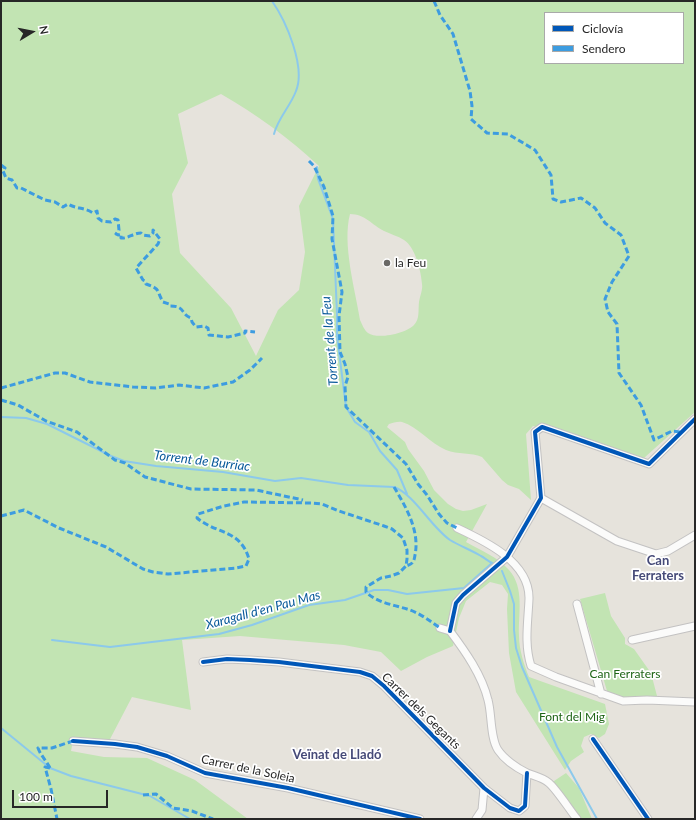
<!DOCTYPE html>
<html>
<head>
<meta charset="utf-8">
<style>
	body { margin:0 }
	#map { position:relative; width:696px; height:820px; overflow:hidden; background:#e6e3dc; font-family:Lato,sans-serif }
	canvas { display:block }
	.frame { position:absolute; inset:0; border:2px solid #272727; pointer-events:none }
	.legend { position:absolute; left:544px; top:12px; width:140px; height:52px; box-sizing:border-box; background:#fff; border:1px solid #a9a9a9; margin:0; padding:5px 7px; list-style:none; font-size:12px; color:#272727 }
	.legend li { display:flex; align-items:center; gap:8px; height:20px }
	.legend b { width:20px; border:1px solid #a9a9a9 }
	.north { position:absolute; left:12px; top:12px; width:40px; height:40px; -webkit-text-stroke:3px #fff; paint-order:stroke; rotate:80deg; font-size:11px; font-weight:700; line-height:16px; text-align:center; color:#272727 }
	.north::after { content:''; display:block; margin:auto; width:14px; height:18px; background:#272727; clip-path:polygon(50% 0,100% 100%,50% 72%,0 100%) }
	.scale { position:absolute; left:12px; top:790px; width:96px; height:18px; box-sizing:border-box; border:2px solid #272727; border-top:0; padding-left:5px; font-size:12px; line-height:14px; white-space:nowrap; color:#272727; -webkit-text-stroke:3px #fff; paint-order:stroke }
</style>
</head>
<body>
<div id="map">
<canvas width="696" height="820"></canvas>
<div class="frame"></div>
<ul class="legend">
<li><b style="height:5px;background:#0057b8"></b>Ciclovía</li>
<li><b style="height:5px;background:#3d9ce0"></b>Sendero</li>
</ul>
<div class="north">N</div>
<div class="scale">100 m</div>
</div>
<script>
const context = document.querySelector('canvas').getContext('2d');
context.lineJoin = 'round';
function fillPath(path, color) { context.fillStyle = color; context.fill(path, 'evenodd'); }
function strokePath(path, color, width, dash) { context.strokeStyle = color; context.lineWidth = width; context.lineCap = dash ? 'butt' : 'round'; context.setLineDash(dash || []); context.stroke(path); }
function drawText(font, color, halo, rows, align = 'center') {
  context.font = font + ' Lato,sans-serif'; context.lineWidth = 3.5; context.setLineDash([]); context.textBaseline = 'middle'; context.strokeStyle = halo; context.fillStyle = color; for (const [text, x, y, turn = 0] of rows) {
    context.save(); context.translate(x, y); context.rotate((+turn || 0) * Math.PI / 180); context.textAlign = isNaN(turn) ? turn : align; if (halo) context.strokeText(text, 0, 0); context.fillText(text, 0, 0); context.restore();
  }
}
fillPath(new Path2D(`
	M1,1H695V412L644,458L546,425L543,429L533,426L526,434L531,500L519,489L508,485L502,480L482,457C471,452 458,455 446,450C430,443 418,427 402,422C398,421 393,423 389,424L387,427L405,442L408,449L424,471L434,490L448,504L456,509L463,511L471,510L487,504L466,542C480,550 498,557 509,570C525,588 518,614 519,636C519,649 524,665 529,677L605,704L609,724L605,734L599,738L591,734L584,737L581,746L584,752L571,761L565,770L516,692L509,653L507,609L508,594L502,585L490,582L466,601L459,618L453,646L427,657L401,671L381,652L344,645L240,636L182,640L191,710L132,697L109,741H73L71,751L104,757L147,758L195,780L248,819H1ZM545,13H683V63H545ZM221,94C256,114 289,138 319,166L299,206L305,252L299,290L278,310L256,356L231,308L180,253L172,194L188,163L178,114ZM350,214C365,214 372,225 384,231C390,234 398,236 404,240C415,247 421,270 422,284C423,289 420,296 419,302C418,310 420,319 414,325C407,333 378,340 368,333C364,330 362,324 360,320C355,289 342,244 350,214Z
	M605,593L611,616L625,638V644L634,649L651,673L657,696H646L624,698L607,691L580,599Z
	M566,773L579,788L592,819H578L551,783Z`), '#c2e4b3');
strokePath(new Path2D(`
	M272,1C286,21 306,67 296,91C290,107 278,118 274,134
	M317,167L318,179L333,219L337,314V336L346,407L355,422L369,432L380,451L397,470L407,494
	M1,417L26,418L47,424L111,456L124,461L156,466L223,472L275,481L301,478L348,485L394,487C414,494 431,527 450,540C460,546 471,550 481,556C485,558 489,562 494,564
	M502,571L510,591L514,604V630L516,648L522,667L557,747L597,819
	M52,640L110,647L219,634L252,625L309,605L345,600L374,590H388L407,594L464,588L492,563
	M1,728L50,768L71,776L150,796L190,819`), '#8cc9eb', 2);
const minor = new Path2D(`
	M541,498L617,541L656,554L668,551L695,535
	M457,528C485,541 530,562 529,599C528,622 524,644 531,666L556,677L623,701L647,700L695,702
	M577,604L601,694
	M440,628L450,631
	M450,631L456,603L463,595L507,557L541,498L535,432L542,427L649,464L695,419
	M450,631C465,651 482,675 488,700C492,714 490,738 498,750C504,759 517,768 527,773C534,776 542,777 549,783C557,790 569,809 577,819
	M632,640L695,626
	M203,662L227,659L250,660L279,662L360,672L372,676L384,686L484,788L510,808L519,811L525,806L527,773
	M593,739L648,819
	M73,741L115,744L137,747L167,756L205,773L288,788L420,819
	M476,819L482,810L484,788`);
strokePath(minor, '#c3c2c2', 9);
strokePath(minor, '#fbfbfa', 7);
strokePath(new Path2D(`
	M434,1L440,15L453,34L470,91L472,106L471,119L487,133L508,134L535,150L551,175L553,199L561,202L581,198L595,208L605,223L621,235L629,256L612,282L605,299L608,312L617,324L619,373L641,405L654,440L672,431L681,432
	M309,161L314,166L324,187L333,216L332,239L342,292L339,316L340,352L345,364L348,377L345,386L346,407L406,464L418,484L427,495L439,514L447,523L457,528
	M1,165L5,168L3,171L6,178L12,180L17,188H21L45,200L55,202L63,207L68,204C76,209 84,207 93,213L97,211L98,218L102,221L111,222L115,219L118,220L119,230L116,234L118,235L121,234V238C128,239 133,233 141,233L143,235L150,236L153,233V230L160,239L158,244L136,268L143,280L145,281L146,284C161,289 156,290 163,302L169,304L170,306C186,306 180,314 191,318L192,322L196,327L204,326L208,328L209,335L228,337L245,333V331L255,332
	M1,388L55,373H65L90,382L133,387L156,388L179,385L204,388L233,382L250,370L262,358
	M1,400L18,405L46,421L77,432L115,460L125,463L145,477L191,489L256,490L303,500
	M394,487C406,507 420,531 415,555C414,562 413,564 406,566
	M1,516L24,510L59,528L106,547L143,569L153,572L168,574L236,568L246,566L249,559C240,529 218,535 197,518L198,514L224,506L244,502L312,503L322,504L339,511L384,526L392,529L403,538L407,550V559L406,566L399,573L391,576L381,578L366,587V592C377,603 395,605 410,610C421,614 430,621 440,628
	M50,768L45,767L51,789L57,819
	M50,768C46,760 41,756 38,748H52L73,741
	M143,795L156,794L173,808L192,811L213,819`), '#3d9ce0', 3, [6, 3]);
strokePath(new Path2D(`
	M450,631L456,603L463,595L507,557L541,498L535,432L542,427L649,464L695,419
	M203,662L227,659L250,660L279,662L360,672L372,676L384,686L484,788L510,808L519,811L525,806L527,773
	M593,739L648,819
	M73,741L115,744L137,747L167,756L205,773L288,788L420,819`), '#0057b8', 4);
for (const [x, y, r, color] of [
	[387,263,4,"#6a6966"]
]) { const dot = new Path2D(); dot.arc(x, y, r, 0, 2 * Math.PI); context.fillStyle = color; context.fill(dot); strokePath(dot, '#fff', 1.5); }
drawText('12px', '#272727', '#fff', [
	["la Feu",395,263]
], 'left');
drawText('12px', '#1e6516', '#fff', [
	["Can Ferraters",625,674],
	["Font del Mig",572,717]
]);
drawText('12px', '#272727', '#fff', [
	["Carrer dels Gegants",421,711,44],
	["Carrer de la Soleia",248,769,12]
]);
drawText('italic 13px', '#08599a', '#fff', [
	["Torrent de la Feu",330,341,-95],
	["Torrent de Burriac",202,461,7],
	["Xaragall d'en Pau Mas",263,610,-15]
]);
drawText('bold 13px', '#464a78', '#fff', [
	["Can",658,561],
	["Ferraters",658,576],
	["Veïnat de Lladó",337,755]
]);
</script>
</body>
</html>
